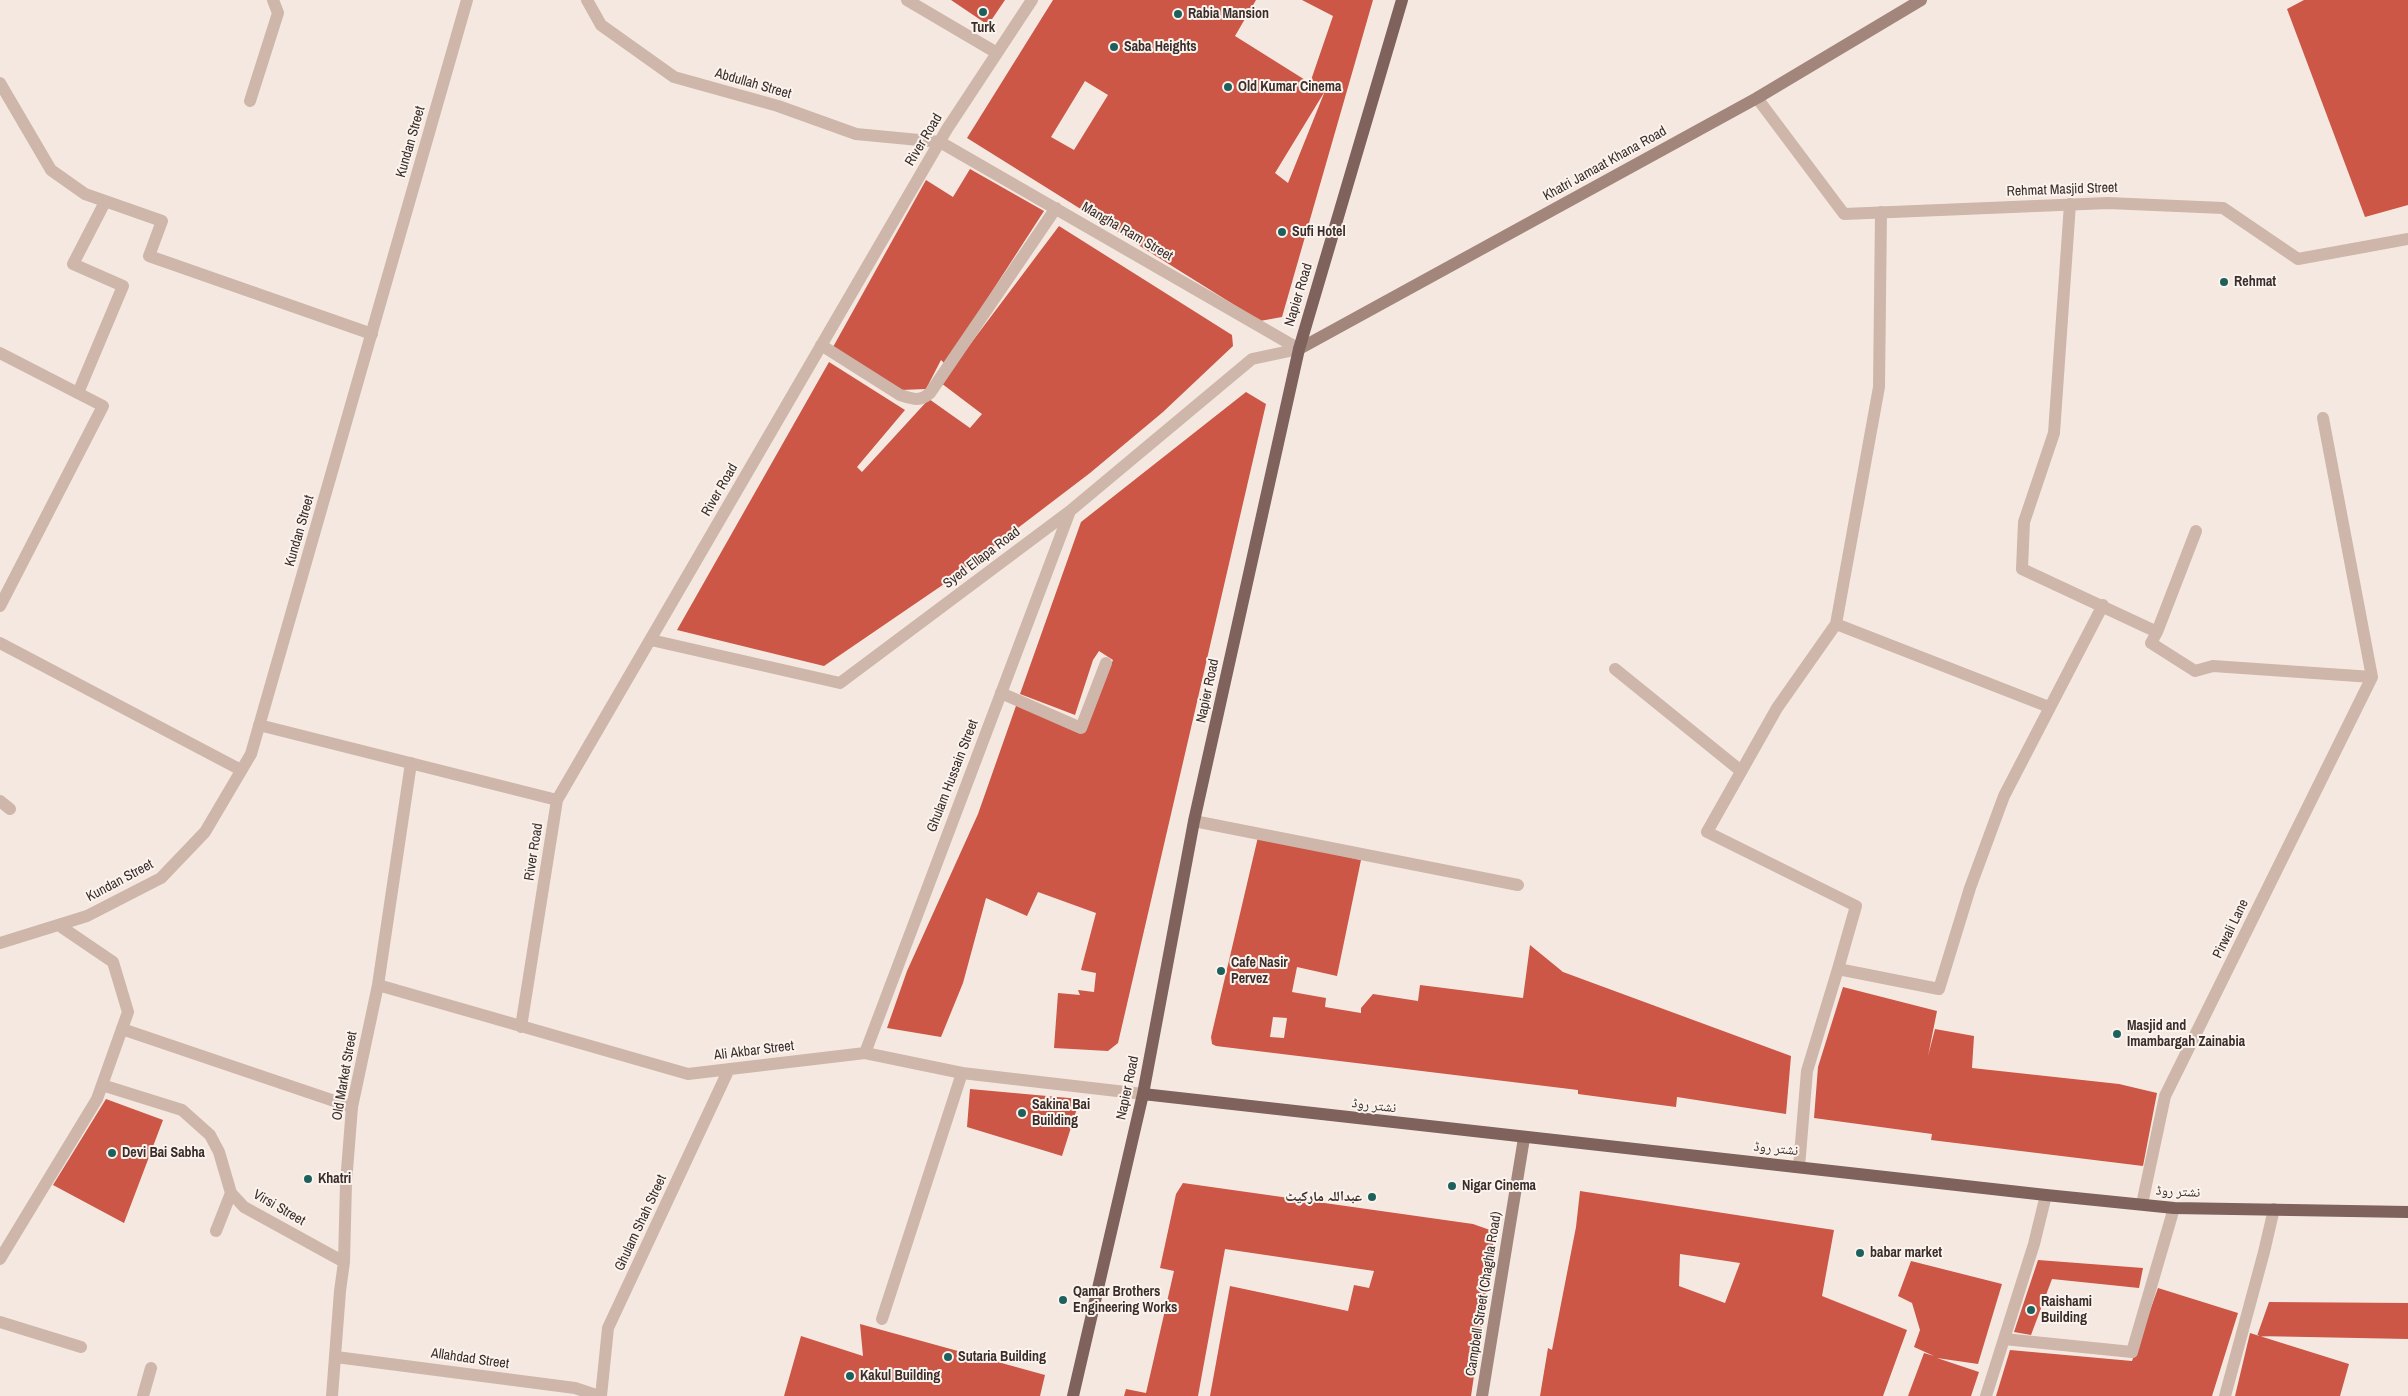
<!DOCTYPE html>
<html>
<head>
<meta charset="utf-8">
<style>
	body { margin:0 }
	canvas { display:block; background:#f5e8e0 }
</style>
</head>
<body>
<canvas width="2408" height="1396"></canvas>
<script>
const context = document.querySelector('canvas').getContext('2d');
context.lineJoin = 'round';
function fillPath(path, color) { context.fillStyle = color; context.fill(path, 'evenodd'); }
function strokePath(path, color, width, dash) { context.strokeStyle = color; context.lineWidth = width; context.lineCap = dash ? 'butt' : 'round'; context.setLineDash(dash || []); context.stroke(path); }
function drawText(font, color, halo, rows, align = 'center') {
  context.font = font + ' "Archivo Narrow","Noto Naskh Arabic",sans-serif'; context.lineWidth = 4; context.setLineDash([]); context.textBaseline = 'middle'; context.strokeStyle = halo; context.fillStyle = color; for (const [text, x, y, turn = 0] of rows) {
    context.save(); context.translate(x, y); context.rotate((+turn || 0) * Math.PI / 180); context.textAlign = isNaN(turn) ? turn : align; if (halo) context.strokeText(text, 0, 0); context.fillText(text, 0, 0); context.restore();
  }
}
fillPath(new Path2D(`
	M951,0H1005L988,25Z
	M1053,0H1256L1235,36L1310,83L1333,16L1302,0H1373L1282,317L1260,321L967,138ZM1085,81L1108,95L1074,150L1051,137ZM1325,91L1288,183L1275,173Z
	M2304,0H2408V205L2365,217L2287,9Z
	M970,169L1044,211L945,364L941,360L926,389L901,390L833,347L926,180L953,197Z
	M1059,226L1232,335L1233,346L1163,412L1090,473L947,582L824,666L677,630L829,362L905,410L857,467L862,472L929,399L970,428L982,414L941,383Z
	M1246,392L1266,404L1118,1043L1108,1051L1054,1048L1058,993L1080,995L1078,990L1094,992L1096,973L1081,970L1096,913L1038,892L1027,916L986,898L963,983L941,1037L887,1028L907,971L978,814L1017,703L1086,730L1107,675L1113,660L1099,651L1093,660L1075,715L1020,694L1081,522Z
	M1258,837L1361,860L1337,976L1297,967L1292,992L1326,998L1325,1007L1361,1013V1008L1373,994L1418,1001L1420,985L1523,998L1530,945L1563,972L1791,1056L1786,1114L1677,1097L1676,1107L1578,1094V1090L1216,1046L1212,1044L1211,1037ZM1273,1017L1287,1018L1284,1038L1270,1037Z
	M1843,987L1937,1011L1928,1056L1935,1029L1974,1036L1972,1068L2119,1084L2157,1093L2143,1166L1931,1140L1932,1134L1814,1118L1818,1067Z
	M970,1089L1080,1099L1062,1156L967,1127Z
	M106,1099L163,1120L124,1223L53,1185Z
	M1183,1183L1473,1224L1490,1230L1494,1236L1493,1248L1471,1396H1210L1230,1286L1348,1311L1354,1285L1369,1288L1374,1271L1225,1249L1198,1396H1124L1126,1389L1146,1393L1174,1271L1160,1268L1176,1194Z
	M1580,1191L1834,1230L1822,1296L1907,1330L1883,1396H1540L1548,1348L1552,1350L1576,1227ZM1680,1254L1740,1263L1725,1303L1679,1286Z
	M2038,1260L2143,1268L2139,1288L2052,1279L2031,1335L2014,1332Z
	M1911,1261L2002,1284L1978,1364L1937,1358L1979,1372L1971,1396H1908L1924,1353L1934,1356L1914,1347L1920,1330L1912,1303L1898,1296Z
	M2158,1288L2238,1313L2212,1396H1996L2010,1350L2132,1361Z
	M2269,1302L2408,1303V1339L2257,1336Z
	M860,1324L1045,1375L1040,1396H784L801,1336L863,1356Z
	M2250,1333L2349,1364L2340,1396H2235Z`), '#cc5746');
strokePath(new Path2D(`
	M0,83L51,170L85,194L162,221L149,256L372,334
	M250,101L278,13L273,0
	M2070,204L2054,433L2024,522L2022,569L2157,632L2151,643L2195,671L2213,666L2372,677
	M78,393L123,286L73,264L105,202
	M2323,418L2372,677
	M1836,624L2049,707
	M2157,632L2196,531
	M1615,669L1741,771
	M1001,693L1081,728L1106,663
	M0,801L10,809
	M1194,821L1518,885
	M1838,969L1856,906L1707,832L1777,708L1836,624L1879,387L1881,212
	M122,1029L352,1107
	M1799,1167L1807,1071L1838,969L1939,989L1970,888L2004,796L2103,605
	M2142,1204L2165,1096L2372,677
	M882,1319L962,1073
	M0,1322L81,1347
	M143,1396L151,1368`), '#ceb7aa', 12);
strokePath(new Path2D(`
	M587,0L601,25L674,77L778,106L856,134L940,142L1299,349
	M907,0L997,53
	M1757,98L1844,214L2108,203L2223,208L2298,259L2408,239
	M821,345L900,395C913,399 920,402 930,393L1056,208
	M0,353L103,406L0,606
	M651,640L840,683L1070,511L1252,359L1299,349
	M0,643L241,770
	M259,725L557,800
	M0,943L87,916L161,878L205,832L251,754L467,0
	M378,985L688,1074L865,1053L962,1073L1143,1094
	M521,1027L557,800L947,129L1032,0
	M865,1053L1070,511
	M102,1085L182,1110L210,1135L219,1152L231,1193L244,1207L344,1262
	M216,1231L231,1193
	M0,1259L97,1099L128,1012L113,962L60,926
	M2004,1339L2132,1352L2174,1208
	M336,1357L575,1388L599,1396
	M332,1396L340,1291L344,1262L346,1183L352,1107L378,985L411,763
	M601,1396L608,1328L729,1069
	M1986,1396L2034,1244L2046,1195
	M2225,1396L2264,1252L2274,1209`), '#ceb7aa', 12);
strokePath(new Path2D(`
	M1299,349L1757,98L1921,0
	M1482,1396L1524,1138`), '#a2857b', 12);
strokePath(new Path2D(`
	M1143,1094L2046,1195L2174,1208L2408,1212
	M1073,1396L1143,1094L1194,821L1299,349L1402,0`), '#7e625b', 12);
for (const [x, y, r, color] of [
	[983,12,5,"#1d605c"],
	[1178,14,5,"#1d605c"],
	[1114,47,5,"#1d605c"],
	[1228,87,5,"#1d605c"],
	[1282,232,5,"#1d605c"],
	[2224,282,5,"#1d605c"],
	[1221,971,5,"#1d605c"],
	[2117,1034,5,"#1d605c"],
	[1022,1113,5,"#1d605c"],
	[112,1153,5,"#1d605c"],
	[308,1179,5,"#1d605c"],
	[1452,1186,5,"#1d605c"],
	[1372,1197,5,"#1d605c"],
	[1860,1253,5,"#1d605c"],
	[1063,1300,5,"#1d605c"],
	[2031,1310,5,"#1d605c"],
	[948,1357,5,"#1d605c"],
	[850,1376,5,"#1d605c"]
]) { const dot = new Path2D(); dot.arc(x, y, r, 0, 2 * Math.PI); context.fillStyle = color; context.fill(dot); strokePath(dot, '#fbf3ed', 2); }
drawText('bold 14px', '#3b2e2a', '#fbf3ed', [
	["Rabia Mansion",1188,14],
	["Turk",983,28,"center"],
	["Saba Heights",1124,47],
	["Old Kumar Cinema",1238,87],
	["Sufi Hotel",1292,232],
	["Rehmat",2234,282],
	["Cafe Nasir",1231,963],
	["Pervez",1231,979],
	["Masjid and",2127,1026],
	["Imambargah Zainabia",2127,1042],
	["Sakina Bai",1032,1105],
	["Building",1032,1121],
	["Devi Bai Sabha",122,1153],
	["Khatri",318,1179],
	["Nigar Cinema",1462,1186],
	["عبداللہ مارکیٹ",1362,1197,"right"],
	["babar market",1870,1253],
	["Qamar Brothers",1073,1292],
	["Engineering Works",1073,1308],
	["Raishami",2041,1302],
	["Building",2041,1318],
	["Sutaria Building",958,1357],
	["Kakul Building",860,1376]
], 'left');
drawText('14px', '#3b2e2a', '#fbf3ed', [
	["Abdullah Street",753,84,16],
	["River Road",924,140,-59],
	["Kundan Street",411,142,-74],
	["Khatri Jamaat Khana Road",1605,164,-29],
	["Rehmat Masjid Street",2062,190,-2],
	["Mangha Ram Street",1127,232,30],
	["Napier Road",1299,295,-73],
	["River Road",720,490,-60],
	["Kundan Street",300,531,-74],
	["Syed Ellapa Road",982,558,-37],
	["Napier Road",1208,691,-78],
	["Ghulam Hussain Street",953,776,-69],
	["River Road",534,852,-81],
	["Kundan Street",120,881,-28],
	["Pirwali Lane",2231,929,-64],
	["Ali Akbar Street",754,1051,-7],
	["Old Market Street",345,1076,-80],
	["Napier Road",1128,1088,-78],
	["نشتر روڈ",1374,1106,7],
	["نشتر روڈ",1776,1149,6],
	["نشتر روڈ",2178,1192,3],
	["Virsi Street",279,1208,30],
	["Ghulam Shah Street",641,1223,-65],
	["Campbell Street (Chaghla Road)",1484,1294,-81],
	["Allahdad Street",470,1359,8]
]);
</script>
</body>
</html>
